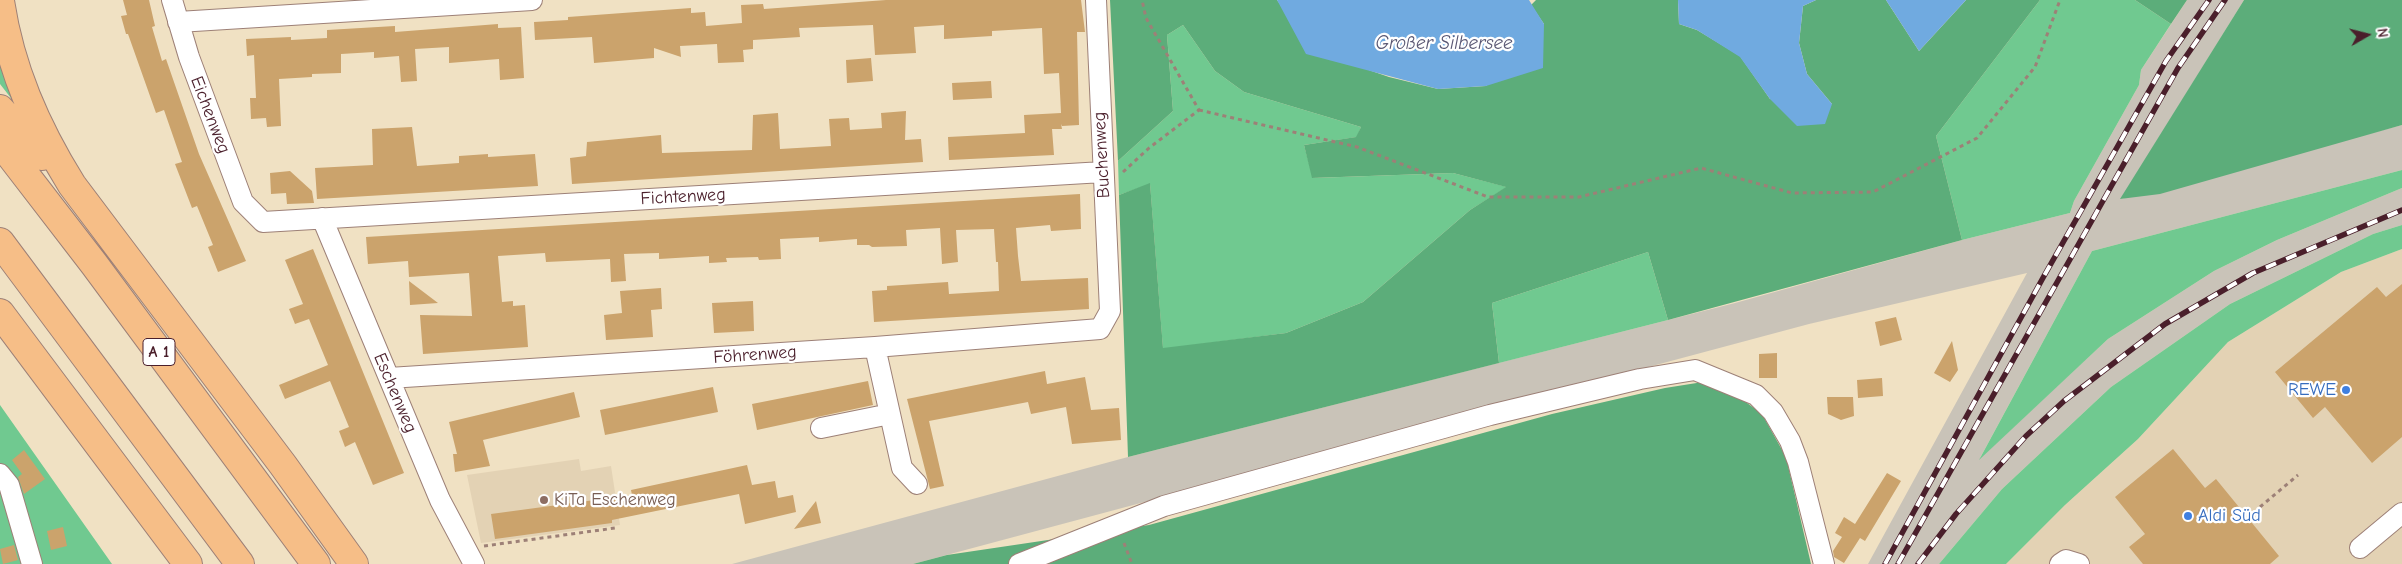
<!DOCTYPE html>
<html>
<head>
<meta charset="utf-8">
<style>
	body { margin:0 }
	#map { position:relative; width:2402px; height:564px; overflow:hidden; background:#f0e1c3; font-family:"Comic Neue",sans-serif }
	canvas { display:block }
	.north { position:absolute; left:2342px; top:10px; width:50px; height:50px; -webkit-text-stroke:4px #fff; paint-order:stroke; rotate:82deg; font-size:14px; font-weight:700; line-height:20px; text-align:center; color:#4a1f2b }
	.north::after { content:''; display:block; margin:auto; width:18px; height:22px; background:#4a1f2b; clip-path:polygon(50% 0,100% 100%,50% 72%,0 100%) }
</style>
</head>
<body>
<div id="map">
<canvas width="2402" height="564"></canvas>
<div class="north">N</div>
</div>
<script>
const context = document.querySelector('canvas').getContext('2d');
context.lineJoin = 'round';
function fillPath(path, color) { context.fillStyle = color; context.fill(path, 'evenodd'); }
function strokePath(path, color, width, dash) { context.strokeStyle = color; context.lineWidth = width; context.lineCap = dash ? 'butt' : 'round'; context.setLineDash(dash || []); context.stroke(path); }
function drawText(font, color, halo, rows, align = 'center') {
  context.font = font + ' "Comic Neue",sans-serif'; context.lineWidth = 4.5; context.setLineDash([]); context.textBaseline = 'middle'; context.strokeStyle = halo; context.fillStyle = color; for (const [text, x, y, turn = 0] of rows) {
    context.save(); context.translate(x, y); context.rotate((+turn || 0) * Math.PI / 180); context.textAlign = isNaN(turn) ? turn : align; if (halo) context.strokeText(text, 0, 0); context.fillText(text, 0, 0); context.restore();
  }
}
fillPath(new Path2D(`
	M2402,249V564H2006L2065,505L2138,439L2228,342L2341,272Z
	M579,459L581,471L611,466L620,525L481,543L467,475Z`), '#e3d2b4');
fillPath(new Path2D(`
	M2187,0H2244L2121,199L2402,125V170L2092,251L1980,458L2108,339L2214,271L2277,240L2402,188V225L2373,234L2230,304L2111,387L2002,489L1939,564H1868L2027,273L1809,324L913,564H732L1128,457L1735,303L1962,240L2070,213L2074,201L2139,85L2141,70Z`), '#c9c3b8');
fillPath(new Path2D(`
	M2040,0H2135L2171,24L2141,70L2139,85L2074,201L2070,213L1962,240L1936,136Z
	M1183,25L1215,71L1244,92L1361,127L1357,137L1304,145L1313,178L1453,173L1507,187L1470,210L1363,302L1286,333L1163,349L1150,184L1119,195L1118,161L1173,111L1167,35Z
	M0,44L14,102L0,84Z
	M2402,170V188L2277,240L2214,271L2108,339L1979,460L2092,251Z
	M2402,225V249L2341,272L2228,342L2138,439L2065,505L2006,564H1939L2002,489L2111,387L2230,304L2373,234Z
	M1648,252L1668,320L1499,363L1492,303Z
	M0,405L112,564H0Z`), '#70c990');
fillPath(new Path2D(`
	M1110,0H1277L1282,7L1360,67L1389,77L1438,89L1486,86L1544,24L1531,5L1536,0H1678L1679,24L1697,30L1740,56L1770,99L1832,104L1807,74L1799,43L1803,6L1816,0H1886L1919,51L1966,0H2040L1936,136L1962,240L1668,320L1648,252L1492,303L1499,363L1128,457L1119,195L1150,183L1163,348L1286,333L1363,302L1470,210L1506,187L1453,173L1312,178L1304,145L1356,137L1361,127L1244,92L1215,71L1183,25L1167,35L1173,111L1118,161Z
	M2135,0H2187L2171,24Z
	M2244,0H2402V125L2160,194L2120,199Z
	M1703,382L1743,400L1762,414L1786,457L1811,564H913L947,555L1149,525L1552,414L1665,388Z`), '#5cad7a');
fillPath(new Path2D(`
	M1277,0H1529L1544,24L1543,68L1486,86L1438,89L1306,54Z
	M1678,0H1816L1803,6L1799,43L1807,74L1832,104L1825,124L1797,126L1770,99L1740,57L1697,30L1679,24Z
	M1886,0H1966L1919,51Z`), '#70aae0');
fillPath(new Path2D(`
	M123,0H149L155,26L152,27L162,61L166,59L199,154L246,261L218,272L208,247L213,245L197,206L192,208L175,164L182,162L164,110L156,113L128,34H126L121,16L127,15Z
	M886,0H1081L1085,32H1077L1079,125L1062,126L1061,124L1062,129H1052L1054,155L949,160L948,137L1025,133L1024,115L1061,113L1059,73L1044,74L1042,28L992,31V36L944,39V25L914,27L916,53L875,55L873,25L799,28L800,37L753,40V49L743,50L744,62L718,63L717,44L680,46L681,57L654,48V58L594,63L592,37L535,40L534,22L568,20V17L691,8V13L705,12L706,26L742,23L741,5L763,4L764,9Z
	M498,24V28L521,27L524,78L500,80L499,59L449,63V47L415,49L417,81L401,82L399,56L374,58V52L341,54V73L312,74V77L279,79L281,126L267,127L266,118L251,119L250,98H256L254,55L247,56L246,39L291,37V40L327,38V30L395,26V32Z
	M871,58L873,81L847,83L846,60Z
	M991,81L992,98L953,100L952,83Z
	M906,111L905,140L921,139L923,162L572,184L570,158L586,156L587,142L661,135L662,153L752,150L753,115L778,113L780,149L831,146L829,119L849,118L850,130L882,128L881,113Z
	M412,127L417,166L459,163V156L488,154V157L535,154L538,186L317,199L315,168L373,165L372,129Z
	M290,171L312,191L314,203L287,204L286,193L271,194L270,173Z
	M1080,194L1081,229L1051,231L1050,225L1016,228L1018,256L1021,281L1088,278L1089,309L874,322L872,291L887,290V286L948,282L949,294L999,291L998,262H996L994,229L956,230L958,262L942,264L940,228L906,230L907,246L872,247L869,245H857V239L819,242V237L780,239L781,259L759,260L758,257L726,258L727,262L709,263V256L659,259V253L624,254L626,281L611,282L610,259L546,262L545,253L498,256L502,302L513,301V306L525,305L528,347L423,354L420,315L472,316L469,273L409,277L408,261L368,264L366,237Z
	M313,249L404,473L373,485L355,442L345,447L339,431L349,427L330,381L285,399L279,385L328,365L309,319L295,324L289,309L303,304L285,260Z
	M409,281L438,303L410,305Z
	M2402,284V437L2372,463L2325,407L2313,418L2275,372L2377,287L2386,297Z
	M661,288L662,309L651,310L653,337L606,340L604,315L622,313L620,291Z
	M753,301L754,331L714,333L712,303Z
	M1896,317L1902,340L1880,346L1875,322Z
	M1952,341L1958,370L1950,382L1934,373Z
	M1777,353V378H1759V354Z
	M1045,371L1047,384L1085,377L1091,410L1119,408L1121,440L1072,444L1066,407L1031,414L1028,402L929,421L944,486L930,489L907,399Z
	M1882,378L1883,396L1858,398L1857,380Z
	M868,381L873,405L757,430L752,404Z
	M713,387L718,412L605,435L600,410Z
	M574,392L580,417L483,440L490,466L455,472L453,454H457L449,422Z
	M1827,397H1853L1854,416L1841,420L1828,414Z
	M2173,449L2205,488L2216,479L2279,556L2270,564H2143L2129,547L2145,534L2115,497Z
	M24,450L45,479L24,494L18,477L22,474L12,460Z
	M747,465L752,485L775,481L778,498L793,495L796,512L745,524L739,494L612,520V523L495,539L491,514L632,495L631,490Z
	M1887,473L1901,481L1865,541L1860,538L1844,563L1834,557L1833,551L1842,537L1835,533L1844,517L1855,524Z
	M816,501L821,523L794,529Z
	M63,527L67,546L51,550L47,531Z
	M14,545L18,560L3,564L0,549Z`), '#cba36c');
const minor = new Path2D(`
	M172,0L189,57L243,202L263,222L1103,172
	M178,22L532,0
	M322,218L440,500L474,564
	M875,347L902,468L917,484
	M389,378L875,347L1100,329L1110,311L1096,0
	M821,428L890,414
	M0,474L9,485L32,564
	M2360,548L2402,513
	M1019,564L1164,506L1490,415L1640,379L1695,370L1756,395L1773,412L1790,441L1798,462L1824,564
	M2060,564L2066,560L2079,564`);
const highway = new Path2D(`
	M0,1C10,68 36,127 72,185L283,465L354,564
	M0,109L42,156
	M0,142L94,264L316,564
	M0,242L240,564
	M0,313L188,564`);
strokePath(minor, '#9d8077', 22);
strokePath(highway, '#9d8077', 30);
strokePath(new Path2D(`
	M1199,110L1357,147L1488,197H1579L1701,168L1792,193L1873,192L1977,138L2035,67L2060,0
	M1123,172L1149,148L1199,110L1146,18L1142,0
	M2260,507L2298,475
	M1124,543L1132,564
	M484,546L615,528`), '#9d8077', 3, [4, 4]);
strokePath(minor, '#fff', 20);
strokePath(highway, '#f6be87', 28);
const rail = new Path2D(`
	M1885,564L2044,276L2166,61L2209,0
	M1898,564L2178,68L2225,0
	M1918,564L1956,514L2026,436L2064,401L2165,324L2253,273L2402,210`);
strokePath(rail, '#4a1f2b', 5.5);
strokePath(rail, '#fff', 4, [11]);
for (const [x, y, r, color] of [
	[2346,390,5,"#3f7fe0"],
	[544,500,5,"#8d6e63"],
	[2188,516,5,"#3f7fe0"]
]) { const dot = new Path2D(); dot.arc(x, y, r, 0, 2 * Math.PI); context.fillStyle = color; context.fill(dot); strokePath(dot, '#fff', 2); }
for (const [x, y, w] of [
	[159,352,32]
]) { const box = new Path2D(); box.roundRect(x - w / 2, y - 13.5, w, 27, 4); context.fillStyle = '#fff'; context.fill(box); strokePath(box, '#4a1f2b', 1); }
drawText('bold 16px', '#4a1f2b', null, [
	["A 1",159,352]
]);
drawText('18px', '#4a1f2b', '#fff', [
	["Eichenweg",210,115,69],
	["Buchenweg",1102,155,-93],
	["Fichtenweg",683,197,-3],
	["Föhrenweg",755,355,-4],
	["Eschenweg",395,393,67]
]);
drawText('18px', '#366cbe', '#fff', [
	["REWE",2336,390],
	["Aldi Süd",2198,516,"left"]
], 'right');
drawText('18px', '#785e54', '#fff', [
	["KiTa Eschenweg",554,500]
], 'left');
drawText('italic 19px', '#595773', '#fff', [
	["Großer Silbersee",1444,44]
]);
</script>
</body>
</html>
